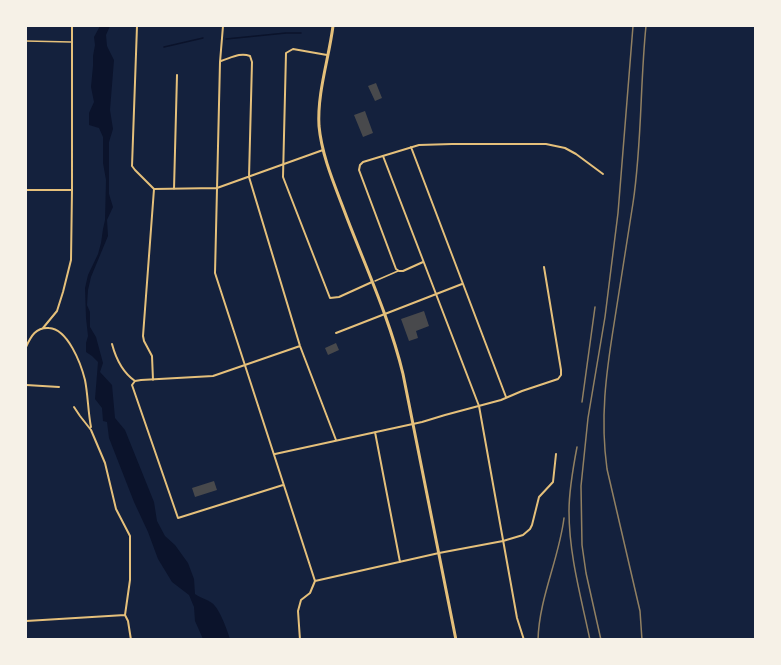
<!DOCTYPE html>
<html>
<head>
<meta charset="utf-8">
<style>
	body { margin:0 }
	#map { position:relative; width:781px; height:665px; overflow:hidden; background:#14213d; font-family:"Fira Sans Condensed",sans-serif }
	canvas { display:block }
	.frame { position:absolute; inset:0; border:27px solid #f6f1e7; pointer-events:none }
</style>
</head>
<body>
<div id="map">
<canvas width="781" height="665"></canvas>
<div class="frame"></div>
</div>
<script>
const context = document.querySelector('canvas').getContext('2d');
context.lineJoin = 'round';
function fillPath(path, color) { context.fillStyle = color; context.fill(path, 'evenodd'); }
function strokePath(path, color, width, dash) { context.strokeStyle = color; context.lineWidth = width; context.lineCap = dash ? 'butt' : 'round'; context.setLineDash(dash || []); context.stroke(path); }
fillPath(new Path2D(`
	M100,26H117H110L106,35L107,46L114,60L110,110L113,129L109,142V194L113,207L107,220L108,236L91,277L88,290L87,305L90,312V327L96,337L103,363L100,372L112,385L115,418L125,430L154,502L157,521L165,536L175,545L188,563L194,579L195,594C200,598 207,599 212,603C220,609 227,630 230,639H203L195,621L194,607L189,595L172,582L158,559L148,532L134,502L109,438L107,422L103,421L102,408L95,399L98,362L92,356L86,352V343L88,336L86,318L85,288L88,275L98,254L101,243L103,229L105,220L106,180L103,163V137L99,128L89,125V113L94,102L91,87L93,66V56L95,45L94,37Z`), '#0b132b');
strokePath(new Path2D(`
	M226,39L286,33H301
	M164,47L203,38`), '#0b132b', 1.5);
fillPath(new Path2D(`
	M376,83L382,98L375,101L368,86Z
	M365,111L373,133L363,137L354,115Z
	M424,311L429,326L416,331L418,338L409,341L401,319Z
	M336,343L339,350L328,355L325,348Z
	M214,481L217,490L195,497L192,488Z`), '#48494c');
strokePath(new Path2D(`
	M26,41L71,42
	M375,281L398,271`), '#e5c07b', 1.5);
strokePath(new Path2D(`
	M137,26L132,166L135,170L154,189L217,188L323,150
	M223,26L220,62L215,273L315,581L310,593L301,600L298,611L300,640
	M327,55L293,49L286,53L283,177L330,298L339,297L372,282
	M221,61C231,58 240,52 250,56L252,62L249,177L300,346L336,440
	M411,147L506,397
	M383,156L479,406L517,618L524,640
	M174,189L177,75
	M26,190H72
	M423,262L403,271H399L396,269L359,170L360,165L363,162L419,145L452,144H546L565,148L576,154L603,174
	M43,328L57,311L63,292L71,260L72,190V26
	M336,333L462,284
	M112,344C116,359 122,372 135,381
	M26,347C31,336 36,327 49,328C68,329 81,364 85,380C88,395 88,412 91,427
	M153,380L152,356L144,341L143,336L154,189
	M26,385L59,387
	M74,407L80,416L91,430L105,463L116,509L130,536V580L125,615L128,621L131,640
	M375,432L400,562
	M275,454L422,422L445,415L501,400L522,391L558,379L561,375V370L544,267
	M283,485L178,518L132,385L135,381L141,380L213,376L300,346
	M315,581L439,553L503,541L523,535L530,529L532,525L539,497L553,482L556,454
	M26,621L125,615`), '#e5c07b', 2);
strokePath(new Path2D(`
	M333,26C329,58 317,93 319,126C322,158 336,188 347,218C367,270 390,320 403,374L456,640`), '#e5c07b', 3);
strokePath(new Path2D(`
	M582,402L595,307
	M577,447C573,468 569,490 569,511C569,555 581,597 590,640
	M538,640C539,598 559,559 564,518
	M601,640L586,573L582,545L581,486L588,418L605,317L618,213L633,26
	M642,640L640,611L607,469C600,418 606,374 614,324C620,284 627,243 633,203C642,144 640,84 646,26`), '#918062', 1.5);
</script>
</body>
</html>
